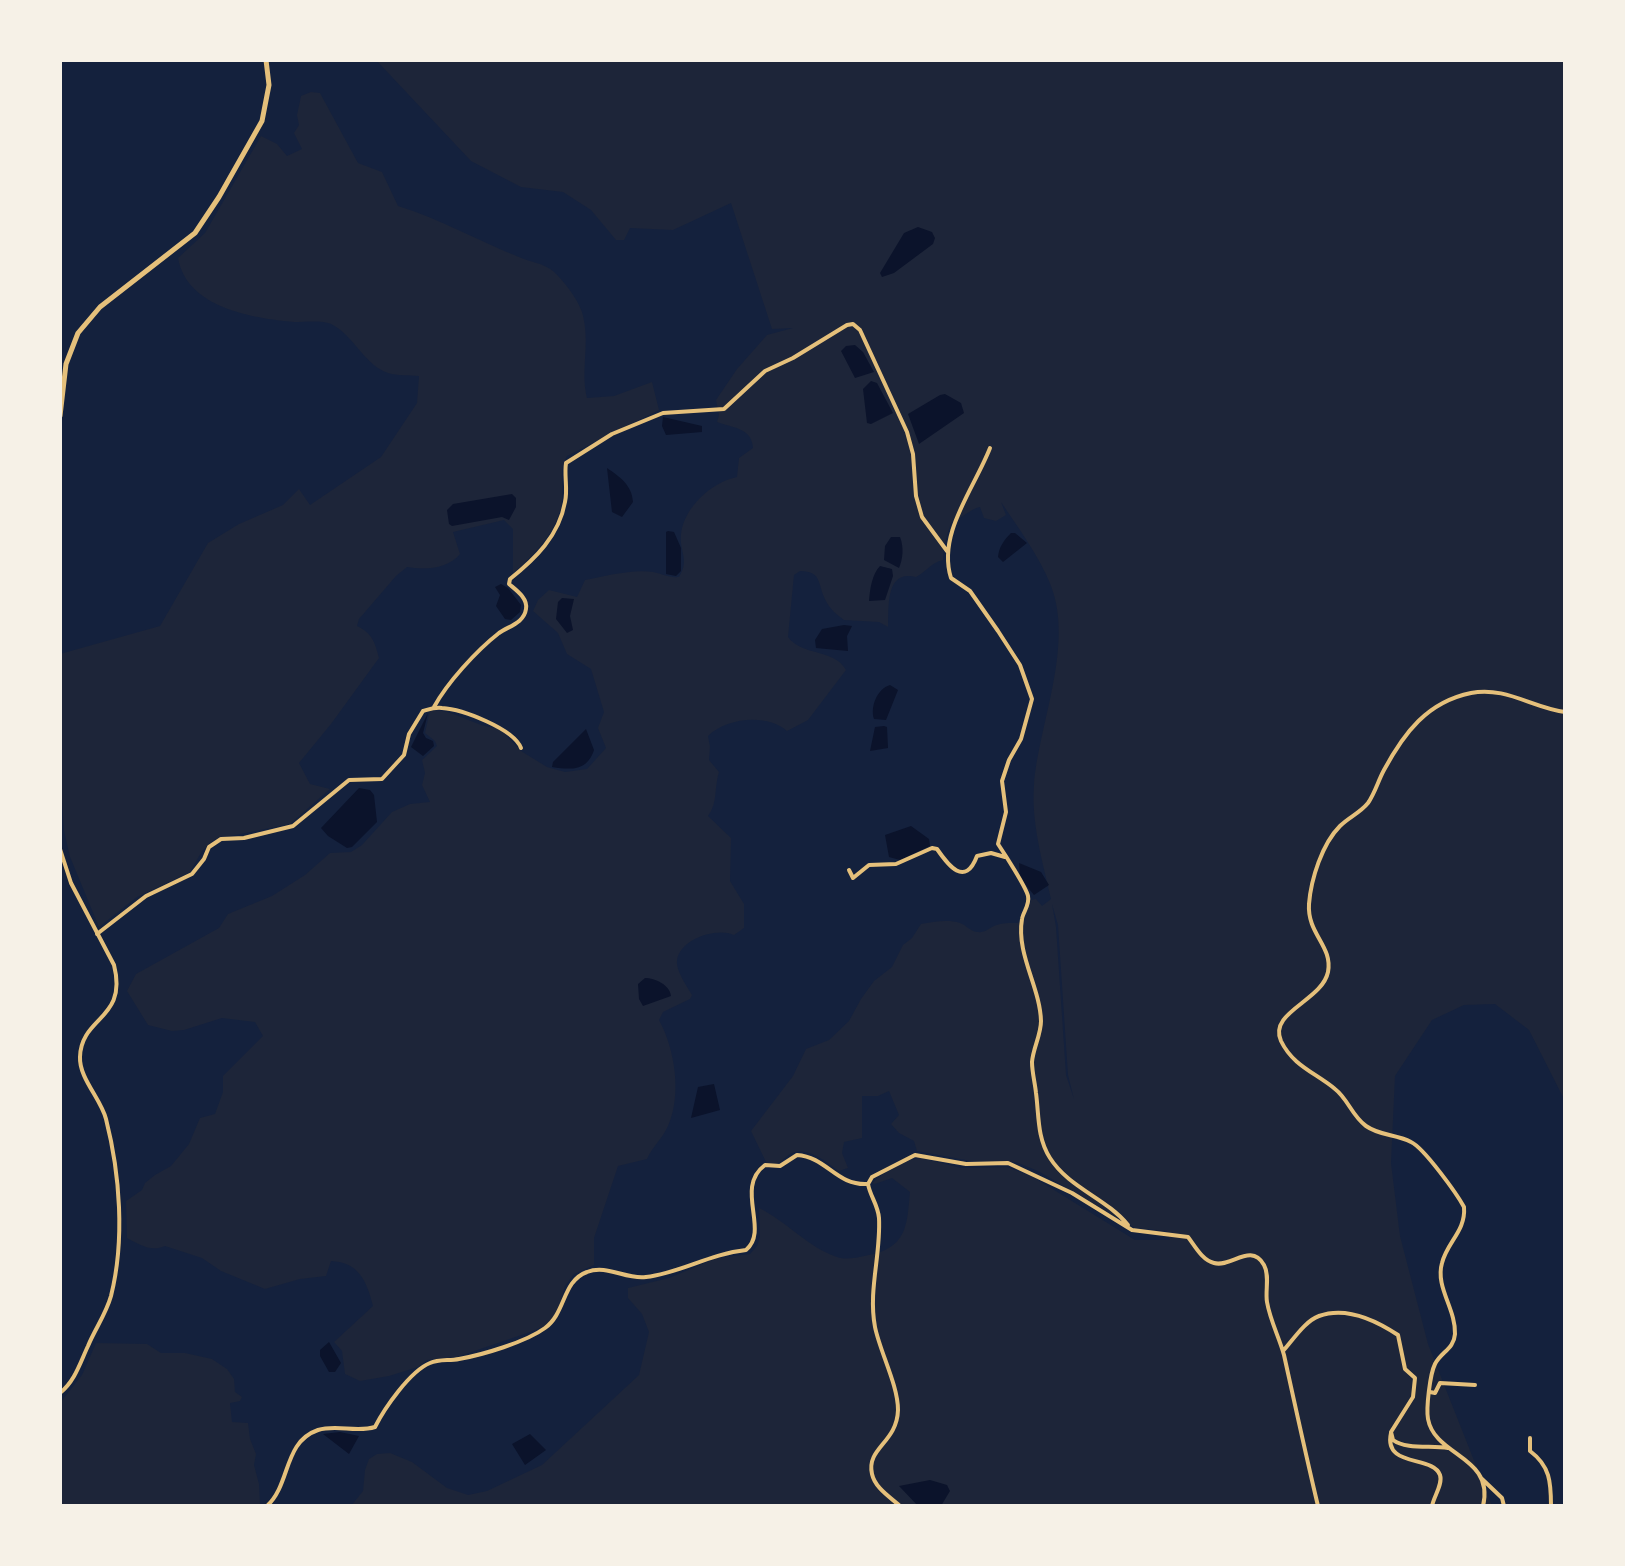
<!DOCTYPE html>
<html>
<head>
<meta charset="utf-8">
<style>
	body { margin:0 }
	#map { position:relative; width:1625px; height:1566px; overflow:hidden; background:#14213d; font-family:"Alegreya Sans",sans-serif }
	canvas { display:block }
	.frame { position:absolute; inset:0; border:62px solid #f6f1e7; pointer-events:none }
</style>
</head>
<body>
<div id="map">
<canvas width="1625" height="1566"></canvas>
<div class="frame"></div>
</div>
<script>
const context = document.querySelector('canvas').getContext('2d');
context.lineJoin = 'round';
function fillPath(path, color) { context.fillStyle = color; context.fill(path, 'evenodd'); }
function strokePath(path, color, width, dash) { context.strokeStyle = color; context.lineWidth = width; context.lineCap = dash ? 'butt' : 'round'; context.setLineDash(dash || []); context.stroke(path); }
fillPath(new Path2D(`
	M376,60H1565V1101L1529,1030L1495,1004L1464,1005L1432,1020L1395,1076L1391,1163L1400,1236L1428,1344L1492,1506H351L363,1491L365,1470L369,1459L377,1454L390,1453L412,1462L447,1488L468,1495L487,1491L542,1465L639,1375L649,1332L642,1314L628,1298V1288L669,1278L717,1258L750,1254L757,1246L760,1237L759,1208C786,1221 809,1248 837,1257C848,1261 863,1256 874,1254C908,1245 907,1222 910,1192L892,1178L875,1184L872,1183L883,1174L910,1160L921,1158L961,1168L1007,1167L1033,1177L1135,1240H1170L1167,1231L1135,1228L1038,1171L1016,1162L971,1161L917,1151L914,1141L899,1133L891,1124L899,1115L889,1091L878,1096H862V1138L844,1142L842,1153L848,1168L839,1171C826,1162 807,1145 790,1154C781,1160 780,1166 767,1164L751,1131L793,1076L806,1049L829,1040L849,1021L861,999L874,981L892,967L903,945L912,938L921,924C933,922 948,919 960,923C966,925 970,931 977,932C985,933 988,929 994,926C1020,917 1019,935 1031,900L1036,899L1042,906L1051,899C1043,863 1031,823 1034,785C1039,723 1074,646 1051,586C1039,555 1018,528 1001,502L1006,515L996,521L984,518L980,507C970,509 961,519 951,523L944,545L943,560C931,563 927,571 916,577C885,569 889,607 888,627L879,622L844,620C837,615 830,609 826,601C817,585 823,571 800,571L794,575L788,637C803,657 834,648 846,670L808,720L787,731C767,713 726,718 708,736L710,747L709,760L719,772C714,788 718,803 708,816L731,838L730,881L744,904V928L734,935C717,927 679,939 677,961C676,971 687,986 692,995L690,999L663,1012L659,1020C675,1049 682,1095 668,1126C663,1138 652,1147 647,1159L618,1166L594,1238V1265L574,1274L565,1286L558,1310L547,1325L530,1332L457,1357L427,1360L418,1367L389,1376L360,1381L345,1374L342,1351L334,1342L373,1306C367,1282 359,1262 331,1261L326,1276L300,1279L265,1289L221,1271L202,1258L165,1246C151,1252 140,1245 127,1238L126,1201L142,1190L145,1183L155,1175L171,1166L189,1144L200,1118L215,1114L223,1092V1076L263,1036L255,1022L222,1018L184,1030L172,1031L148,1025L127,991L136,974L219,928L228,914L272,896L305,875L330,853L351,852L362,845L392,812L410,804L430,802L422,785L425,773L422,760L437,746L435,741L425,733L430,710C456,709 475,728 499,728L521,751L547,767L565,772L587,769L606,748L598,728L604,712L591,669L567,654L558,633L533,611L538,600L549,590L577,597L585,580C606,576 632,569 653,572C663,574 669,578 679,577C690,559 679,552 681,534C684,507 712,482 737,477L739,458L753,448C752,428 733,428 717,422L719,415L716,400L737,369L767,335L793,328L772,329L731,203L673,230L630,228L624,240H616L591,210L563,192L521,187L471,161ZM1052,904L1058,925L1068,1075L1074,1099L1066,1075L1056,927Z
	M311,92L320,93L358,163L382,172L398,206C441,219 478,241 519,257C530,262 543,263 553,271C564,281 577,298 582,312C591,343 580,369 587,398L614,396L652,382L659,410L567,456C558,473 564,481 562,500C559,530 535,554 513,573V529L504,520L453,532L460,554C448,569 425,570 407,567L396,576L359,619L357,626C372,633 375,642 379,658L331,724L299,763L310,784L330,789L290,824L215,839L202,851L190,872L137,897L99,927L70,857L64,831L60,772V654L160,626L208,543L239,524L283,505L299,489L310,505L381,457L417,403L419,376C409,375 397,376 388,373C364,365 354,335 331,324C322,320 305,322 294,322C252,318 187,308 178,258L205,233L261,136L277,144L287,156L302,149L294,133L299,125L297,115L301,96Z
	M96,1343L147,1344L161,1353H185L212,1359L227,1369L234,1379L235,1392L242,1397L240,1401L230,1403L232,1422L248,1423L250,1439L256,1454L254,1465L259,1484L260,1504L60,1506V1403L82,1375Z`), '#1d2539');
fillPath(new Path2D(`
	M918,227L932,232L935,238L933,244L894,273L882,277L880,273L904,233Z
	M855,345L863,352L874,372L855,378L841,351L846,346Z
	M871,381L877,383L893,413L871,424L867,423L863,389Z
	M945,394L961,403L964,413L919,444L908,414L940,395Z
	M663,417L702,426V432L666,435L662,426Z
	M607,468C620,477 632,485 633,502L622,517L612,512Z
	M512,494L516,498V507L509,520L502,517L452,526L449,524L447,510L453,504Z
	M668,531L674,532L681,548V571L676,576L666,574V532Z
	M1011,533H1015L1027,543L1003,562L998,557C999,547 1004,540 1011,533Z
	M891,537H900C904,547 903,559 899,568L884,560L885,546Z
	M880,566L892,569L893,576L885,600L869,601C870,589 872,574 880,566Z
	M501,584L508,588L521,605L520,612L511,620L505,619L496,606L500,595L495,587Z
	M562,598L574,599L570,616L573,630L567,633L556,619L558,602Z
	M844,625L852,626L847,636L848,651L816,648L815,640L822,629Z
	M890,685L898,690L886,720L874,719C870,707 877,689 890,685Z
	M428,713L423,733L426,738L433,741L434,746L423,756L411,747Z
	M884,726L887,727L888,748L870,751L875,727Z
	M586,729L594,750C587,771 572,770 552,767L553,762Z
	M359,788L370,790L374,795L377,822L352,847L347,848L328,836L321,828Z
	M911,826L929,839L930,846L900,860L889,857L885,835Z
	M1019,863L1041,872L1049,885L1034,895L1020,878Z
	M645,978C655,978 670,985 671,996L643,1006L639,999L638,984Z
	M714,1084L720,1110L691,1118L698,1087Z
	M329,1342L341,1363L335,1372H329L320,1356V1350Z
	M340,1432L359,1436L349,1454L323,1434Z
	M530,1434L546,1450L525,1465L512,1444Z
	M930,1480L947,1485L950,1491L941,1506H918L899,1486Z`), '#0b132b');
strokePath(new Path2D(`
	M990,448C974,489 937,534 951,578L970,591L998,631L1020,665L1032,699L1021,739L1009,760L1002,781L1006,812L998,844C1004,853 1026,887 1028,896C1030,905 1023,912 1022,919C1016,954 1040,987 1041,1021C1041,1035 1033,1048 1032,1062C1032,1072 1035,1083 1036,1093C1039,1115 1037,1138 1050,1158C1069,1188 1106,1198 1128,1225
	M434,707C447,683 476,651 499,633C509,626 524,623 526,609C528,598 516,590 509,584L510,579C535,559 559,536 565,502C568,489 564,476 566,463L612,434L663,413L724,409L765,371L793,358L847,325L853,324L860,330L907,432L913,454L916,496L922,517L947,551
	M60,849L71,883L114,965C128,1020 81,1016 80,1057C79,1078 101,1099 106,1119C120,1174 125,1240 111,1296C106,1314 95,1329 88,1346C80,1363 75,1381 60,1393
	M849,870L853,878L869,865L896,864L932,848L937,849C948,865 965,888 977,856L991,853L1005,857
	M97,934L146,896L192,874L204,859L209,847L221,839L244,838L293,826L349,780L382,779L404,755L409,734L423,711C430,709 435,707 442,708C462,709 514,729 521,748
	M868,1184C870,1196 878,1205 879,1218C881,1255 868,1290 875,1327C880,1352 898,1385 898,1410C897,1443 866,1448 872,1474C875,1488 890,1497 900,1506
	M1283,1351C1293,1340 1305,1321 1319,1316C1346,1306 1377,1321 1398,1335L1405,1369L1415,1378L1413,1397L1391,1432L1393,1440C1406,1450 1432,1445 1448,1448
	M1430,1392L1435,1393L1440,1383L1475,1385
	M1391,1433C1383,1468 1433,1455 1440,1475C1443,1484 1434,1496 1432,1506
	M1530,1438V1451C1550,1466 1551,1482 1551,1506
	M1481,1478L1502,1498L1504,1506
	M267,1506C291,1484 283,1442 318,1430C337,1424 356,1433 375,1427C384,1409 410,1371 430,1363C439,1359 449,1361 459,1359C482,1355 526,1342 545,1328C566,1313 562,1281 587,1272C607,1264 626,1280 646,1277C680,1273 709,1254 746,1250C770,1230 734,1188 765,1165L780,1166L797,1155C827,1157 836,1186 868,1184L872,1177L915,1155L966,1164L1008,1163L1072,1193L1132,1230L1188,1237C1195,1246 1202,1260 1214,1263C1231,1268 1251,1242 1264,1265C1270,1276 1265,1290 1267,1302C1270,1320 1279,1337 1284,1355C1295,1405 1306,1456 1318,1506
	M1483,1506C1495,1456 1435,1457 1428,1419C1426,1408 1430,1374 1435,1364C1441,1352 1454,1349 1455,1334C1456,1309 1435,1287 1442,1263C1447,1242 1466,1231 1464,1207C1457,1194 1424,1148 1411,1142C1396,1134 1380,1136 1366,1126C1352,1116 1348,1099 1335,1089C1316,1073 1293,1066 1281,1041C1268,1012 1322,1001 1328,972C1333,946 1307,934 1309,904C1311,879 1322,844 1340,826C1349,817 1360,813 1368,803C1375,793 1378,781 1384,770C1404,733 1427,702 1471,693C1505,686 1533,708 1565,712`), '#e5c07b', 4);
strokePath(new Path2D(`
	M60,416L66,364L78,333L100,307L195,233L219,197L262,121L269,85L266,60`), '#e5c07b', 5);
</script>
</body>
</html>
